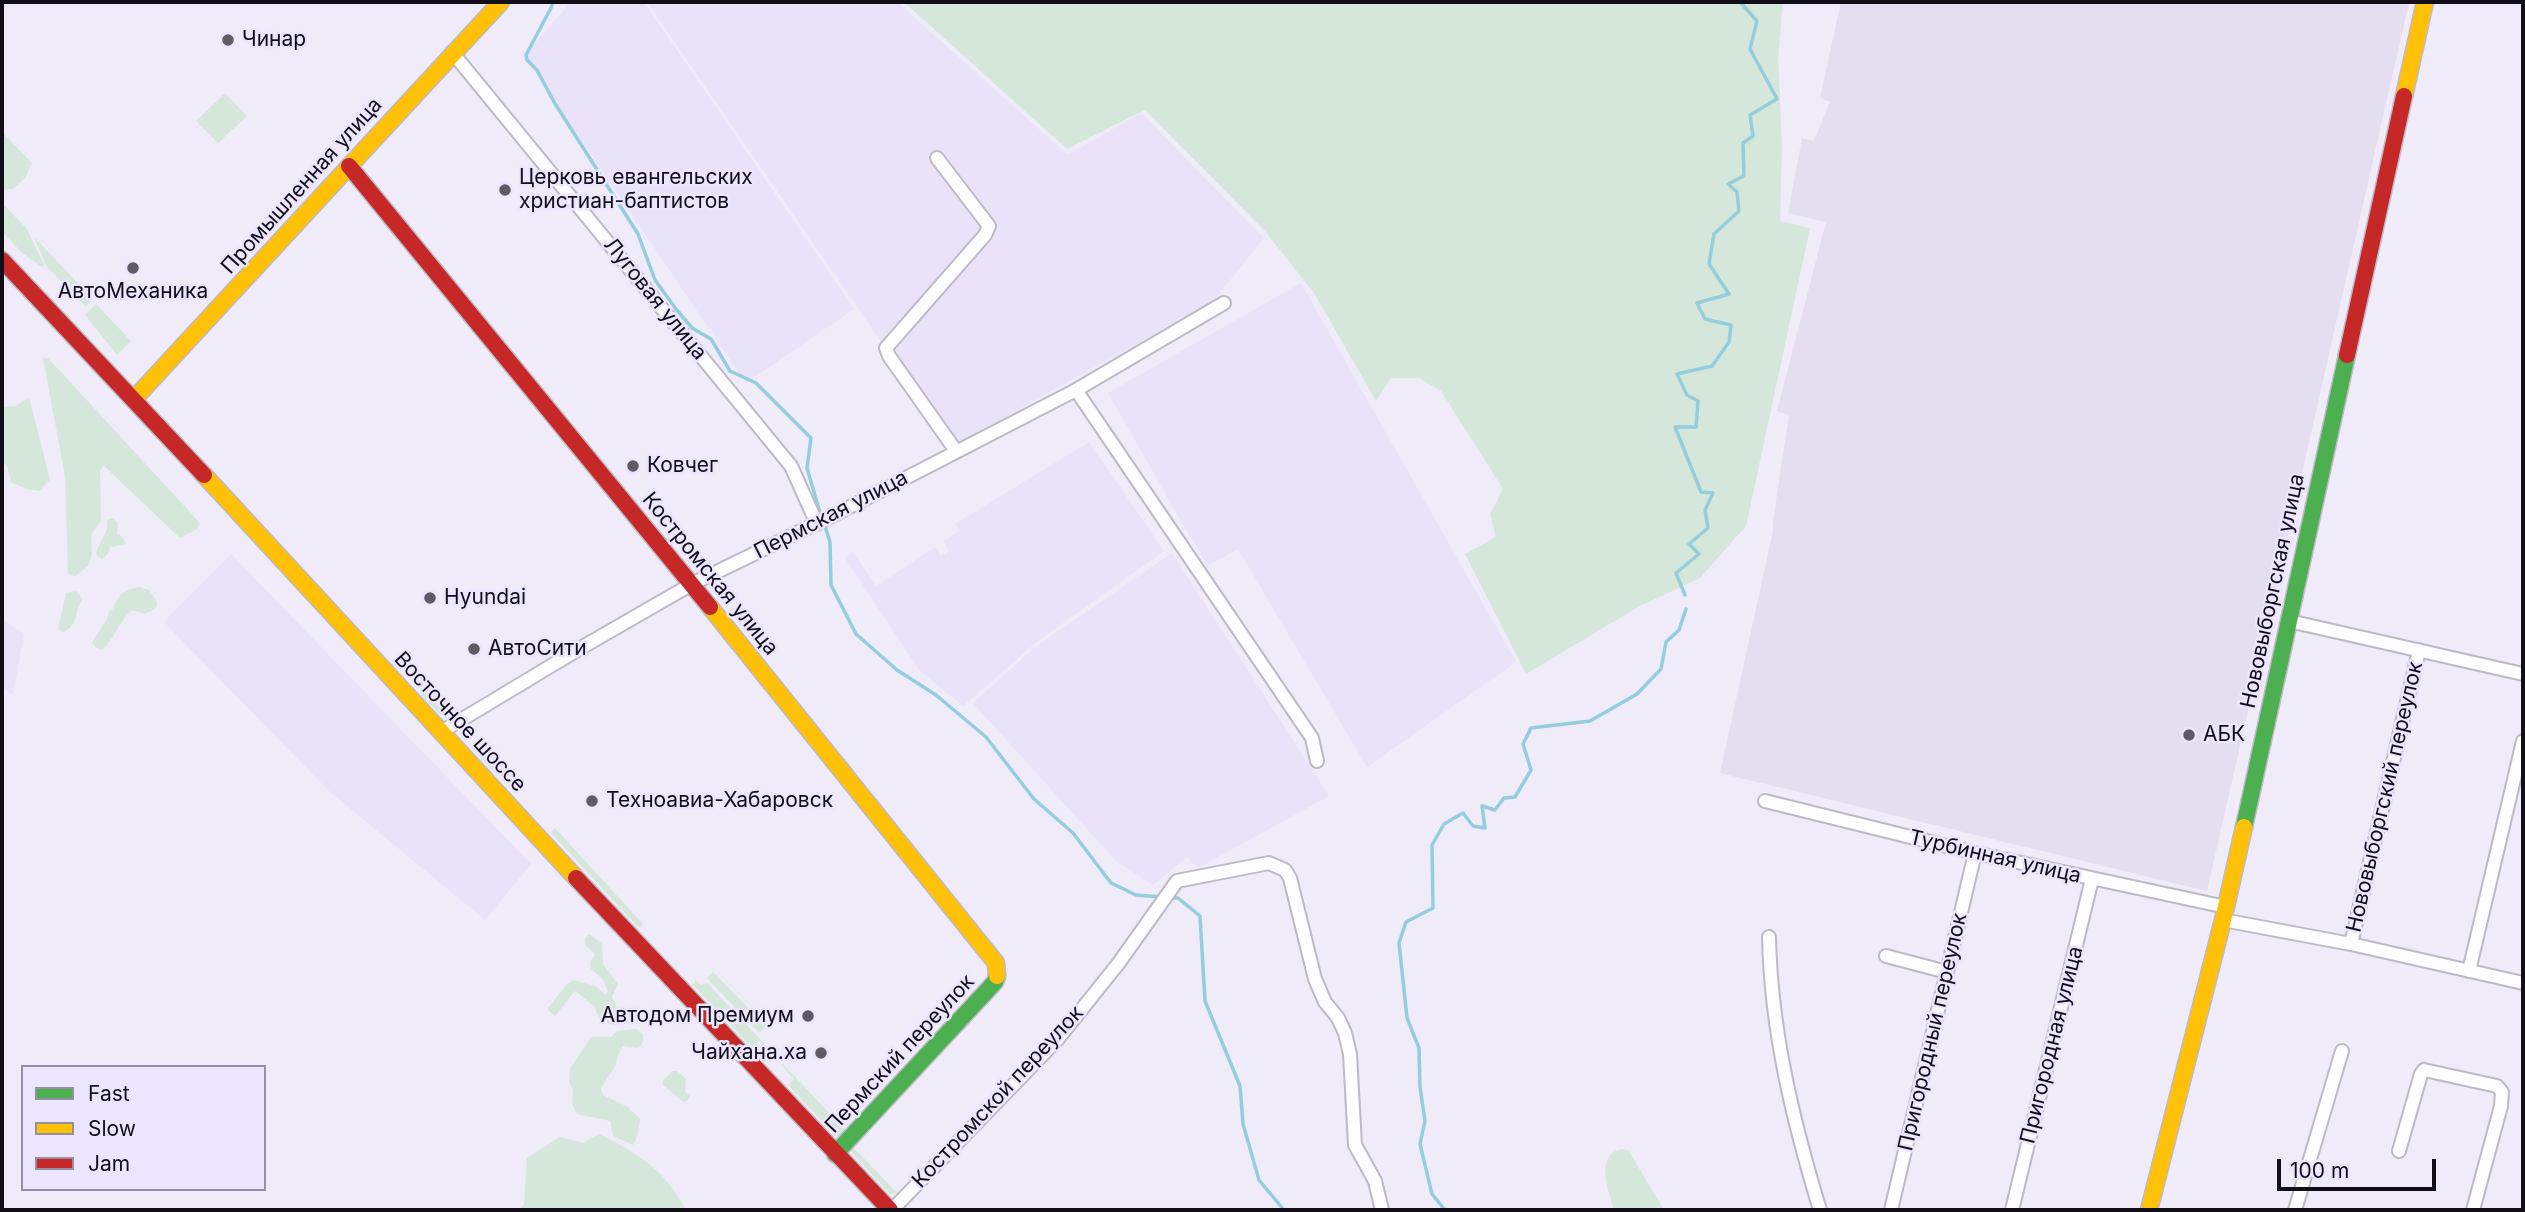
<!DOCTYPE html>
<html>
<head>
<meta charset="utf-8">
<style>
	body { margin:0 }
	#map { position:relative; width:2525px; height:1212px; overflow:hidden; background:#efebf8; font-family:Inter,sans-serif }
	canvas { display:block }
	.frame { position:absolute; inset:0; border:4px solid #110e18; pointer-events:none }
	.legend { position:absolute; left:21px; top:1065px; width:245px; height:126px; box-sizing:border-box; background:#ece5fe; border:2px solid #948fa2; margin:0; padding:9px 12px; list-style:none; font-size:21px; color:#110e18 }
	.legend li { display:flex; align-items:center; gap:14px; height:35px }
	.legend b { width:35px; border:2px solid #948fa2 }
	.scale { position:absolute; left:2277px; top:1159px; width:159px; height:32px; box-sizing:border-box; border:4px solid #110e18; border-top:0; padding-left:9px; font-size:21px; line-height:24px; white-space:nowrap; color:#110e18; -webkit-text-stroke:5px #ece5fe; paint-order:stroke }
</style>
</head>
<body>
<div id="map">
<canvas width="2525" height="1212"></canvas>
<div class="frame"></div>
<ul class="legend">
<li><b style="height:9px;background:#4caf50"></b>Fast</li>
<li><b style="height:9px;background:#ffc107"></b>Slow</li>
<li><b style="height:9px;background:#c62828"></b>Jam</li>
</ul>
<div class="scale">100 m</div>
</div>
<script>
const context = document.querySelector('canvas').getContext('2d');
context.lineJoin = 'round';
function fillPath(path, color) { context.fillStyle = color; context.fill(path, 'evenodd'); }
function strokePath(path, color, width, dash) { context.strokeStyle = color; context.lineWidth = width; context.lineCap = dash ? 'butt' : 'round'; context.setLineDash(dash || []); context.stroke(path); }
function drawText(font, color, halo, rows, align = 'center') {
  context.font = font + ' Inter,sans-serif'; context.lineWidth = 5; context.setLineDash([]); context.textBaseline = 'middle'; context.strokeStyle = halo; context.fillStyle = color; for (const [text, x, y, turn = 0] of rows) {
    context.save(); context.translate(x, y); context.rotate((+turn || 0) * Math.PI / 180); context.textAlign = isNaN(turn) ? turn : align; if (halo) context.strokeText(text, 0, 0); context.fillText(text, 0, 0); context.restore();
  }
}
fillPath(new Path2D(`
	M1841,2H2409L2207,891L1720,773L1773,531V521L1789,415L1777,411L1826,222L1788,213L1802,138L1814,141L1830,102L1820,98Z`), '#e4def0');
fillPath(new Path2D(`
	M571,2H644L854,309L746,383L524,56Z
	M647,2H897L1068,155L1141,113L1264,238L1213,301L953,446Z
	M1301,283L1516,662L1367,767L1238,549L1207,566L1108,393Z
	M1089,442L1164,551L1039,640L963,706L919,670L845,558L853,552L876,586L935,547L941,556L949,551L944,541L960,530L955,524Z
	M1172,553L1329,796L1198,868L1187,857L1153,885L1116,861L973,703L1034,648Z
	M231,554L531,864L485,920L329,791L164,622Z
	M2,619L24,634L13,695L2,688Z`), '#e9e2f9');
fillPath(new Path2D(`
	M904,2H1783L1778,57L1782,146L1780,221L1810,228L1746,526L1700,578L1638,607L1526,674L1465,554L1496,537L1490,514L1503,489L1441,391L1419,378H1391L1376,401L1314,293L1264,230L1145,110L1067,149Z
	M225,93L247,116L218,143L196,121Z
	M2,132L32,163L25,178L13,189L2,190Z
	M2,203L27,229L44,265L42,267L22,253L2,231Z
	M34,237L93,299L86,307L47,267Z
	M96,304L131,341L117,355L85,315Z
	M43,358H48L200,523L197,529L180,538L104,466L100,470L101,521L91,534L92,554L88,566L75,576L68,574L65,476Z
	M29,397L50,480L39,491L26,489L11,482L7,465L2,462V403L4,407L16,406Z
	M112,518L118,523L117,533L122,537L126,544L110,547L108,554L102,559L97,556L96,552L107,529V520Z
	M139,587L149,590L157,602L156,608L145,614L132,610C119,621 115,638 102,650L96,648L92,642L107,619L109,611L113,609C118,594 124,590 139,587Z
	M76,591L83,599C73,611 80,625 63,632L58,629L66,593Z
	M432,684L455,707L463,711L462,713L449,718L438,713L421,695Z
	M474,743L508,776V779L495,773L473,750L472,746Z
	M555,828L643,924L642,926L638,927L551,833Z
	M589,934L602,944L603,964L618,984L612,997L618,1010L614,1016L617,1020L616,1025C606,1026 596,1017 595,1007L575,991L555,1016L548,1010V1008L567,984L574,980L595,986L605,994L608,991L603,980L591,969L590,962L595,954L585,945V938Z
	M713,972L766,1026L759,1033L707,978Z
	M696,980L701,985L707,983L771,1051L769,1053L759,1041L752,1048L693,985Z
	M637,1029L643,1034V1042L638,1048L623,1046L617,1057L616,1065L601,1088L603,1095L628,1107L640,1119L638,1135L633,1145L613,1136L610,1121L577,1114L572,1104L573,1089L569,1082L570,1069L591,1037H611L617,1031Z
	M783,1064L849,1134L837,1137L788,1085L794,1079L781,1065Z
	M672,1071H677L686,1079L685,1091L690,1096L686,1102L682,1101L663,1085V1081Z
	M599,1134C638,1153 666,1171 686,1210H520L524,1204L527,1158L560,1137L583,1143Z
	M853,1147L897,1193L890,1194L853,1154L851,1150Z
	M1622,1149L1628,1150L1664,1210H1614C1609,1192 1594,1154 1622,1149Z`), '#d5e7da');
strokePath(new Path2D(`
	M552,2V6L526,55L527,60L537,70L554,102L638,234L655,280L676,309L692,328L711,339L730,371L756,383L811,438L807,468L821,516
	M824,523L830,542L831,585L856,634L897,670L936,695L986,737L1034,799L1073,833L1111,883L1136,895L1163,897
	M1685,595L1676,573L1699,554L1689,544L1708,528L1705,510L1713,493L1701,492L1675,427H1696L1698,401L1687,395L1677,374L1712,366L1729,342L1731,325L1705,319L1697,303L1729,294L1709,264L1714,234L1739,211L1737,192L1728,184L1744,176L1743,143L1753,136L1750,115L1777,99L1750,49L1757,21L1740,2
	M1171,898H1178L1200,916L1205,1001L1240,1086L1243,1124L1259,1180L1284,1210
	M1445,1210L1432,1194L1420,1144L1425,1121L1420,1087L1419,1048L1407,1018L1399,943L1406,922L1433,908L1432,845L1444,824L1463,813L1473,826L1485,828L1482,806L1495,810L1504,798L1515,797L1531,770L1523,744L1531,728L1590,721L1637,694L1661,669L1666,642L1679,630L1686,609`), '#94cedd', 3.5);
const street = new Path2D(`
	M452,52L791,466L817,524
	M937,158L989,226L985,235L886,348L889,356L956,451
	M1076,390L1312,738L1317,761
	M2289,621L2523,674
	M441,732L579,649L692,584L838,513L1076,390L1224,303
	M1765,801L1975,853L2226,907
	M2223,920L2351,944L2523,983
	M1769,937C1771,1031 1793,1121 1820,1210
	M2351,944L2419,650
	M1886,956L1947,972
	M2469,971L2523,741
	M2399,1151L2421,1074L2424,1070L2497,1086L2502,1092L2501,1106L2473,1210
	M892,1210L1057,1040L1118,964L1177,881L1269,863L1285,870L1290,878L1315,979L1325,1002L1338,1018L1345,1033L1350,1054L1355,1145L1375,1181L1382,1210
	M1891,1210L1975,853
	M2012,1210L2092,879
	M2295,1210L2342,1051`);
const fast = new Path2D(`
	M2244,827L2347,355
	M835,1154L995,982L997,976`);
const slow = new Path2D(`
	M2404,96L2425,2
	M134,399L501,2
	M204,475L576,878
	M710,607L996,963L997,976
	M2149,1210L2223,920L2244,827`);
const jam = new Path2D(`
	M349,166L710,607
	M2,260L204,475
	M2347,355L2404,96
	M576,878L890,1210`);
strokePath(street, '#bdb9c5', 16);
strokePath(fast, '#bdb9c5', 19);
strokePath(slow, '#bdb9c5', 19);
strokePath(jam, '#bdb9c5', 19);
strokePath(street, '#fdfcfe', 12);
strokePath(fast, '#4caf50', 16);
strokePath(slow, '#ffc107', 16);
strokePath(jam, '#c62828', 16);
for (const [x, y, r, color] of [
	[228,40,7,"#5f5b66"],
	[505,190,7,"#5f5b66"],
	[133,268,7,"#5f5b66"],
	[633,466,7,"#5f5b66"],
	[430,598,7,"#5f5b66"],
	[474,649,7,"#5f5b66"],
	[2189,735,7,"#5f5b66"],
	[592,801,7,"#5f5b66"],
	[808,1016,7,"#5f5b66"],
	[821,1053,7,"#5f5b66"]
]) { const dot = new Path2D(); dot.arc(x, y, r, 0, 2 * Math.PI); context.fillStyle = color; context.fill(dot); strokePath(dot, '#ece5fe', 2.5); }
drawText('21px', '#110e18', '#ece5fe', [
	["Чинар",242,40],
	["Церковь евангельских",519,178],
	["христиан-баптистов",519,202],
	["АвтоМеханика",133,292,"center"],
	["Ковчег",647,466],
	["Hyundai",444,598],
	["АвтоСити",488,649],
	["АБК",2203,735],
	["Техноавиа-Хабаровск",606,801],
	["Автодом Премиум",794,1016,"right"],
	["Чайхана.ха",807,1053,"right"]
], 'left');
drawText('21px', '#110e18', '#ece5fe', [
	["Промышленная улица",302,186,-48],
	["Луговая улица",655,299,51],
	["Пермская улица",831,515,-27],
	["Костромская улица",710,574,51],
	["Нововыборгская улица",2273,591,-78],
	["Восточное шоссе",460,722,47],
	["Нововыборгский переулок",2385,797,-77],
	["Турбинная улица",1995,857,13],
	["Пригородный переулок",1933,1032,-77],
	["Пригородная улица",2052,1045,-76],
	["Пермский переулок",900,1054,-47],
	["Костромской переулок",998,1097,-47]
]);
</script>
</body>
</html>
